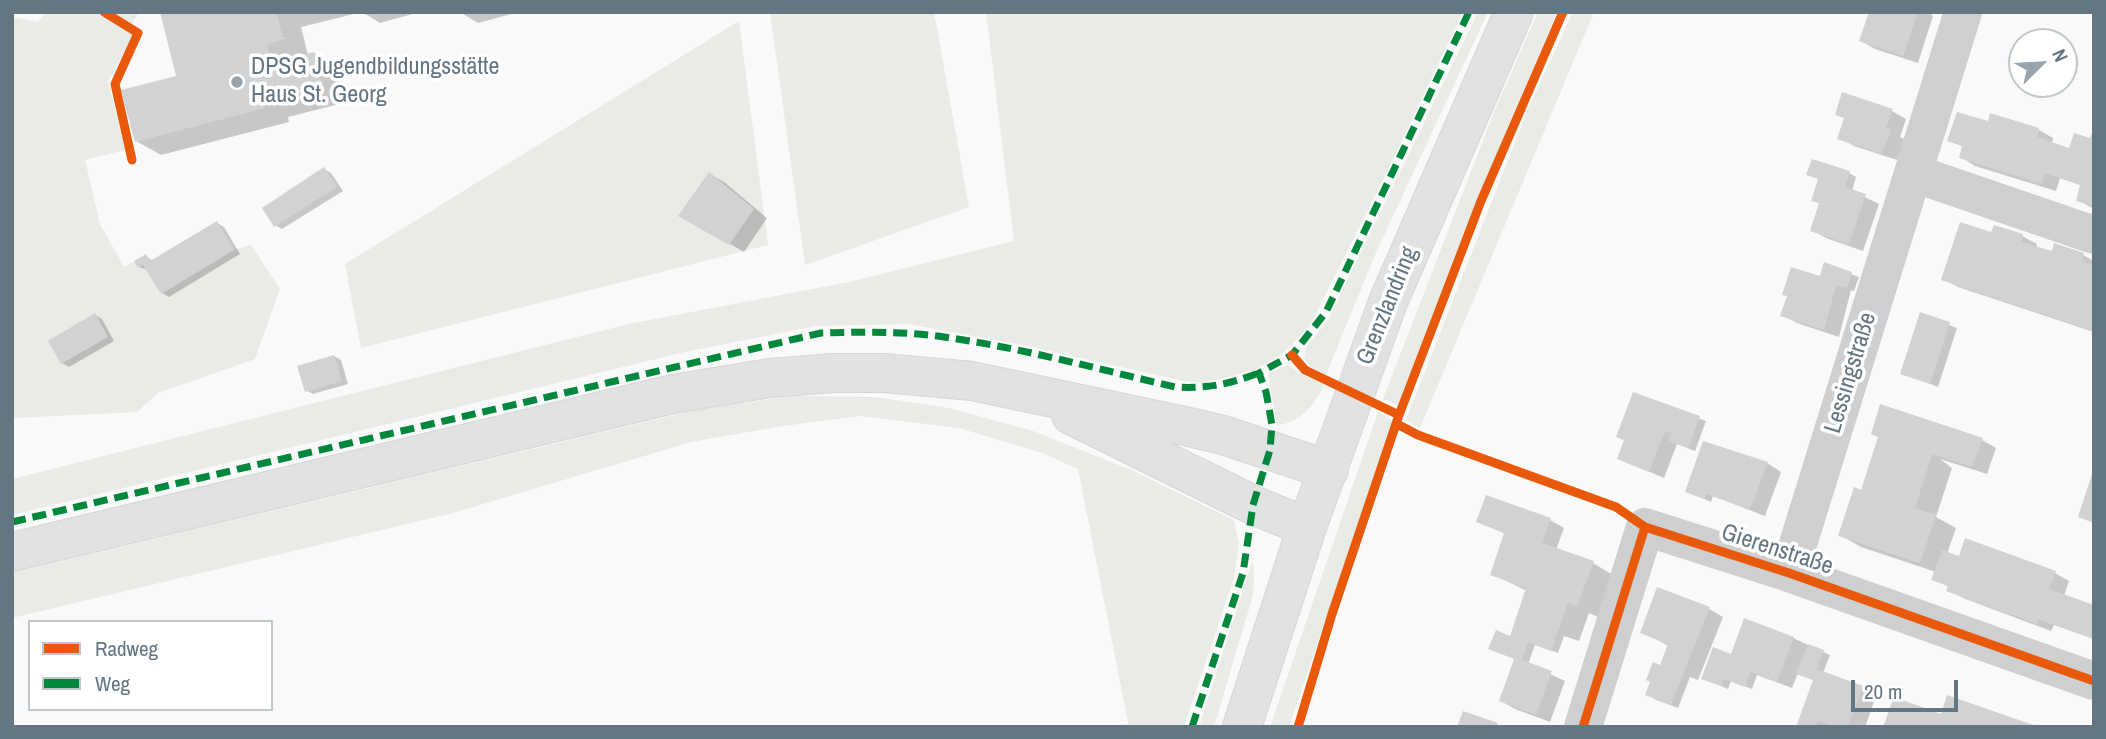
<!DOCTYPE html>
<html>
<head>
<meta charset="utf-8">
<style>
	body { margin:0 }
	#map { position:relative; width:2106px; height:739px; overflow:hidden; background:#f9f9f9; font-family:"Archivo Narrow",sans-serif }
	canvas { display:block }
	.frame { position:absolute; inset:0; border:14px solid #657683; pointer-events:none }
	.legend { position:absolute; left:28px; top:620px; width:245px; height:91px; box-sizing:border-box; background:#fff; border:2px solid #c1c8cd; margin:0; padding:9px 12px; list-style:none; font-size:21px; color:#657683 }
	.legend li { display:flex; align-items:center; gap:14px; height:35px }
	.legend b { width:35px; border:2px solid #c1c8cd }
	.north { position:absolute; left:2008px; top:28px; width:70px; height:70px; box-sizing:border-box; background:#fff; border:2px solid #c1c8cd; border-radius:50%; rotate:66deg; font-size:19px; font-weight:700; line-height:28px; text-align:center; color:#657683 }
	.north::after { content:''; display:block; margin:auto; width:24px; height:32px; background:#99a4ac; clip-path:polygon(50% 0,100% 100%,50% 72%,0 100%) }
	.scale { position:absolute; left:1851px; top:680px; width:107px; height:32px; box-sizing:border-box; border:4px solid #657683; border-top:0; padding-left:9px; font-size:21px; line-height:24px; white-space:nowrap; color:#657683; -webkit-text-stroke:5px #fff; paint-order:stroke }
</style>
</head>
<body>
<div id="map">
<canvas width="2106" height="739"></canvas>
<div class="frame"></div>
<ul class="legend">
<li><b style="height:9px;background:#e8590c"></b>Radweg</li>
<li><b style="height:9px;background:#00873e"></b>Weg</li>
</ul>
<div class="north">N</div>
<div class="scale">20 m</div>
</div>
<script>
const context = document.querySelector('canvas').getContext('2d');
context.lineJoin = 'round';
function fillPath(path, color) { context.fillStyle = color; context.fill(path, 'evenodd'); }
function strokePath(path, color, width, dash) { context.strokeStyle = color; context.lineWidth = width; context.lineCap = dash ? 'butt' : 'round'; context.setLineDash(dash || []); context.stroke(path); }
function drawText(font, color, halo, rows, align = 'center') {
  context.font = font + ' "Archivo Narrow",sans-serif'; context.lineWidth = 7; context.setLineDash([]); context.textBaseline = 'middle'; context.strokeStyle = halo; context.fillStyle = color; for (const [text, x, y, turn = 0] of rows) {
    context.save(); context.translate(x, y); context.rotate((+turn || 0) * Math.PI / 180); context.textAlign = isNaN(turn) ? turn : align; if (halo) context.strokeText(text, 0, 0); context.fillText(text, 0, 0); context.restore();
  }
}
fillPath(new Path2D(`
	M46,12H139L128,31L135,35L108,81L125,150L85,160L100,224L124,267L134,261L138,268L143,265L161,294L234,250L251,245L280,289L255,359L158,393L137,412L12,418V17L38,22Z
	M770,12H934L969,207L805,265Z
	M986,12H1463L1380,186L1309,327L1281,355L1255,370L1204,383L1183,381L1028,346L908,324L816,326L685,352L12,515V479L629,324L849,282L1014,241Z
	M1478,12H1488L1375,255L1326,375L1311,367L1304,359L1306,348L1328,320Z
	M1538,12H1557L1458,248L1398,405L1383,399L1494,112Z
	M1573,12H1594L1420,428L1406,420L1529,107Z
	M739,21L768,245L361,348L345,264Z
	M1288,365L1303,375L1324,385C1314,405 1301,423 1277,425L1268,374Z
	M793,396L876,397L949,408L1033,431L1129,469L1234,520L1239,543L1234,578L1184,727H1129L1078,469L1042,453L959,428L861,416L783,426L691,442L453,513L12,618V573L696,410Z
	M1378,412L1393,421L1289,727H1270Z
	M1253,559L1254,576L1253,595L1214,727H1199Z`), '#e8ebe6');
fillPath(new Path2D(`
	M162,12H420L380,23L362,12L301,27L308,55L314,53L339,68L347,102L288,117L289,122L161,155L136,141L178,77Z
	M460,12H519L478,23Z
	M1871,12H1928L1933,16L1918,63L1875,49L1861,41Z
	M1892,111L1906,119L1900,137L1905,139L1897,160L1854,146L1840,138L1846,119L1837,114Z
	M1991,115L2039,130L2053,138L2052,143L2070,150L2094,137V209L2078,200L2081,185L2060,178L2056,191L1975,166L1961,157L1964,147L1949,140L1989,123Z
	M324,169L331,173L343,191L282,229L275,225Z
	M1849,173L1856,177L1852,191L1879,204L1863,251L1826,238L1812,230L1820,204L1813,200L1820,179Z
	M710,174L724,182L767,218L744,252L681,215Z
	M217,223L224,227L240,254L169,297L162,293L148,270L139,267L146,256L153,261Z
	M1992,234L2022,236L2037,244L2036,248L2053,254L2083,255L2094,261V332L1958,287L1943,279Z
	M1825,265L1859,277L1854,291L1851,290L1839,337L1797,323L1783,315L1828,282Z
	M95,315L102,319L114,341L69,367L62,363Z
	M1921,315L1957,328L1938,387L1902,373Z
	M334,356L341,360L348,384L313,394L306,390Z
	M1634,395L1706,421L1695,451L1677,444L1664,478L1619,459L1626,440Z
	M1880,437L1982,440L1996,448L1987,474L1940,459L1952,468L1936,517L1956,528L1947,554L1960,558L2055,573L2069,581L2064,596L2094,607V639L2054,625L2051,631L1963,598L1949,590L1950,587L1934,580L1936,572L1861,547L1840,535L1862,492Z
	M1767,463L1781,472L1765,516L1713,496L1711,502L1687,491Z
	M1550,520L1564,528L1556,550L1593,563L1613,575L1598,617L1589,613L1579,641L1564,636L1558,653L1535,645L1528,664L1565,681L1550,722L1515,709L1501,701L1516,658L1511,638L1527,591L1492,574L1506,534L1478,521Z
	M1709,609L1723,617L1698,680L1690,677L1678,708L1654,699L1669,670V646L1642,632Z
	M1793,638L1830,655L1823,673L1862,688L1876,696L1865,727L1825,725L1824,727H1798L1814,680L1798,673L1792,688L1757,675L1752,689L1731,681L1728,689L1703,678L1732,656Z`), '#0003');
fillPath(new Path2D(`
	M160,12H276L283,37L288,38L267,44L271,63L314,52L323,88L264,103L265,108L135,142L121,90L176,76Z
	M1869,12H1918L1903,56L1859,41Z
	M1842,92L1893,109L1886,128L1891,129L1882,154L1837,139L1844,118L1835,115Z
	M1957,112L1988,121L1990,113L2039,128L2037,137L2069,148L2074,133L2090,138L2091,134L2094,135V206L2076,201L2080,185L2045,173L2042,184L1959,158L1962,146L1947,141Z
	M1812,159L1850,171L1845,187L1866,194L1849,244L1810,231L1819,203L1811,201L1818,179L1806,175Z
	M324,167L337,187L274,227L262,208Z
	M709,172L754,209L729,245L678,216Z
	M217,221L234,250L161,294L143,265L138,268L134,261L146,254L150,261Z
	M1960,222L1991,232L1994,225L2023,234L2021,242L2052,251L2054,243L2084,253L2082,261L2094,265V331L1941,280Z
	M1824,262L1852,272L1847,288L1836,285L1824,330L1780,316L1787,296L1782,295L1791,267L1820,276Z
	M1920,312L1950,322L1930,384L1900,374Z
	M95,313L108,337L61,364L48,341Z
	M334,355L342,381L305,392L297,366Z
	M1633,392L1700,416L1688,448L1669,441L1672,433L1665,431L1649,472L1617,459L1624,440L1616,437Z
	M1880,404L1983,438L1972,467L1932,454L1915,508L1936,515L1920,563L1838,536L1854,487L1861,490L1878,437L1871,434Z
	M1703,441L1768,462L1750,509L1706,494L1704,499L1685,492Z
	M2093,471H2094V523L2078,517Z
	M1486,495L1551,518L1542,543L1594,561L1577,606L1568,603L1551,651L1528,642L1522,660L1552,671L1536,715L1499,701L1514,659L1488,649L1496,630L1510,636L1526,588L1490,575L1504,533L1476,522Z
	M1965,538L2056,571L2049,589L2094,605V639L2038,619L2037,624L1946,591L1948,586L1931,580L1942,550L1959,556Z
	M1657,587L1710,607L1671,705L1645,695L1650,682L1646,680L1653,662L1660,665L1668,644L1640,633Z
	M1744,618L1794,637L1777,682L1750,671L1745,687L1724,679L1721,686L1701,679L1713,647L1731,654Z
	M1808,644L1824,650L1817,669L1863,686L1848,727H1834L1818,721L1816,727H1796L1813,680L1796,674Z
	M1947,695L2036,726V727H1883L1894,697L1941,714Z
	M1463,711L1498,723L1497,727H1457Z`), '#d0d2d3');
const secondary = new Path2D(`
	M1071,415L1253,505L1307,527
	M12,552L673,394L770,378L834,373H884L972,381L1185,426L1223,435L1329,470
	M1242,727L1307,527L1388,302L1514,12`);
strokePath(secondary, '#d5d6d7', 40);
strokePath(new Path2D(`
	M1913,173L2094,235
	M1789,573L1963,12
	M1583,727L1645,527L1789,573L2094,681`), '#cecfd0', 38);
strokePath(secondary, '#e1e2e2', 38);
strokePath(new Path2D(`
	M12,522L821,333C862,332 903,331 944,337C1022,348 1098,369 1175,387C1206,389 1230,384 1259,373
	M1192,727L1243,573L1253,505L1270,450L1272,425L1266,392L1259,373L1292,355L1326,312L1469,12`), '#00873e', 7, [14, 7]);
strokePath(new Path2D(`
	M104,12L138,33L115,84L132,160
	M1292,355L1305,370L1399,415
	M1397,424L1418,435L1616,507L1645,527
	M1298,727L1332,614L1399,415L1481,201L1563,12
	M1583,727L1645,527L1789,573L2094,681`), '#e8590c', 9);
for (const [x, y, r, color] of [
	[237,82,7,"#99a4ac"]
]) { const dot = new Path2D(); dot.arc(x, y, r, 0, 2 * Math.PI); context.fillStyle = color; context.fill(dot); strokePath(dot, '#fff', 2.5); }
drawText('24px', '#657683', '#fff', [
	["DPSG Jugendbildungsstätte",251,68],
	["Haus St. Georg",251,96]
], 'left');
drawText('24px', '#657683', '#fff', [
	["Grenzlandring",1388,306,-68],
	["Lessingstraße",1851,373,-73],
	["Gierenstraße",1777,550,18]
]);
</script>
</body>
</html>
